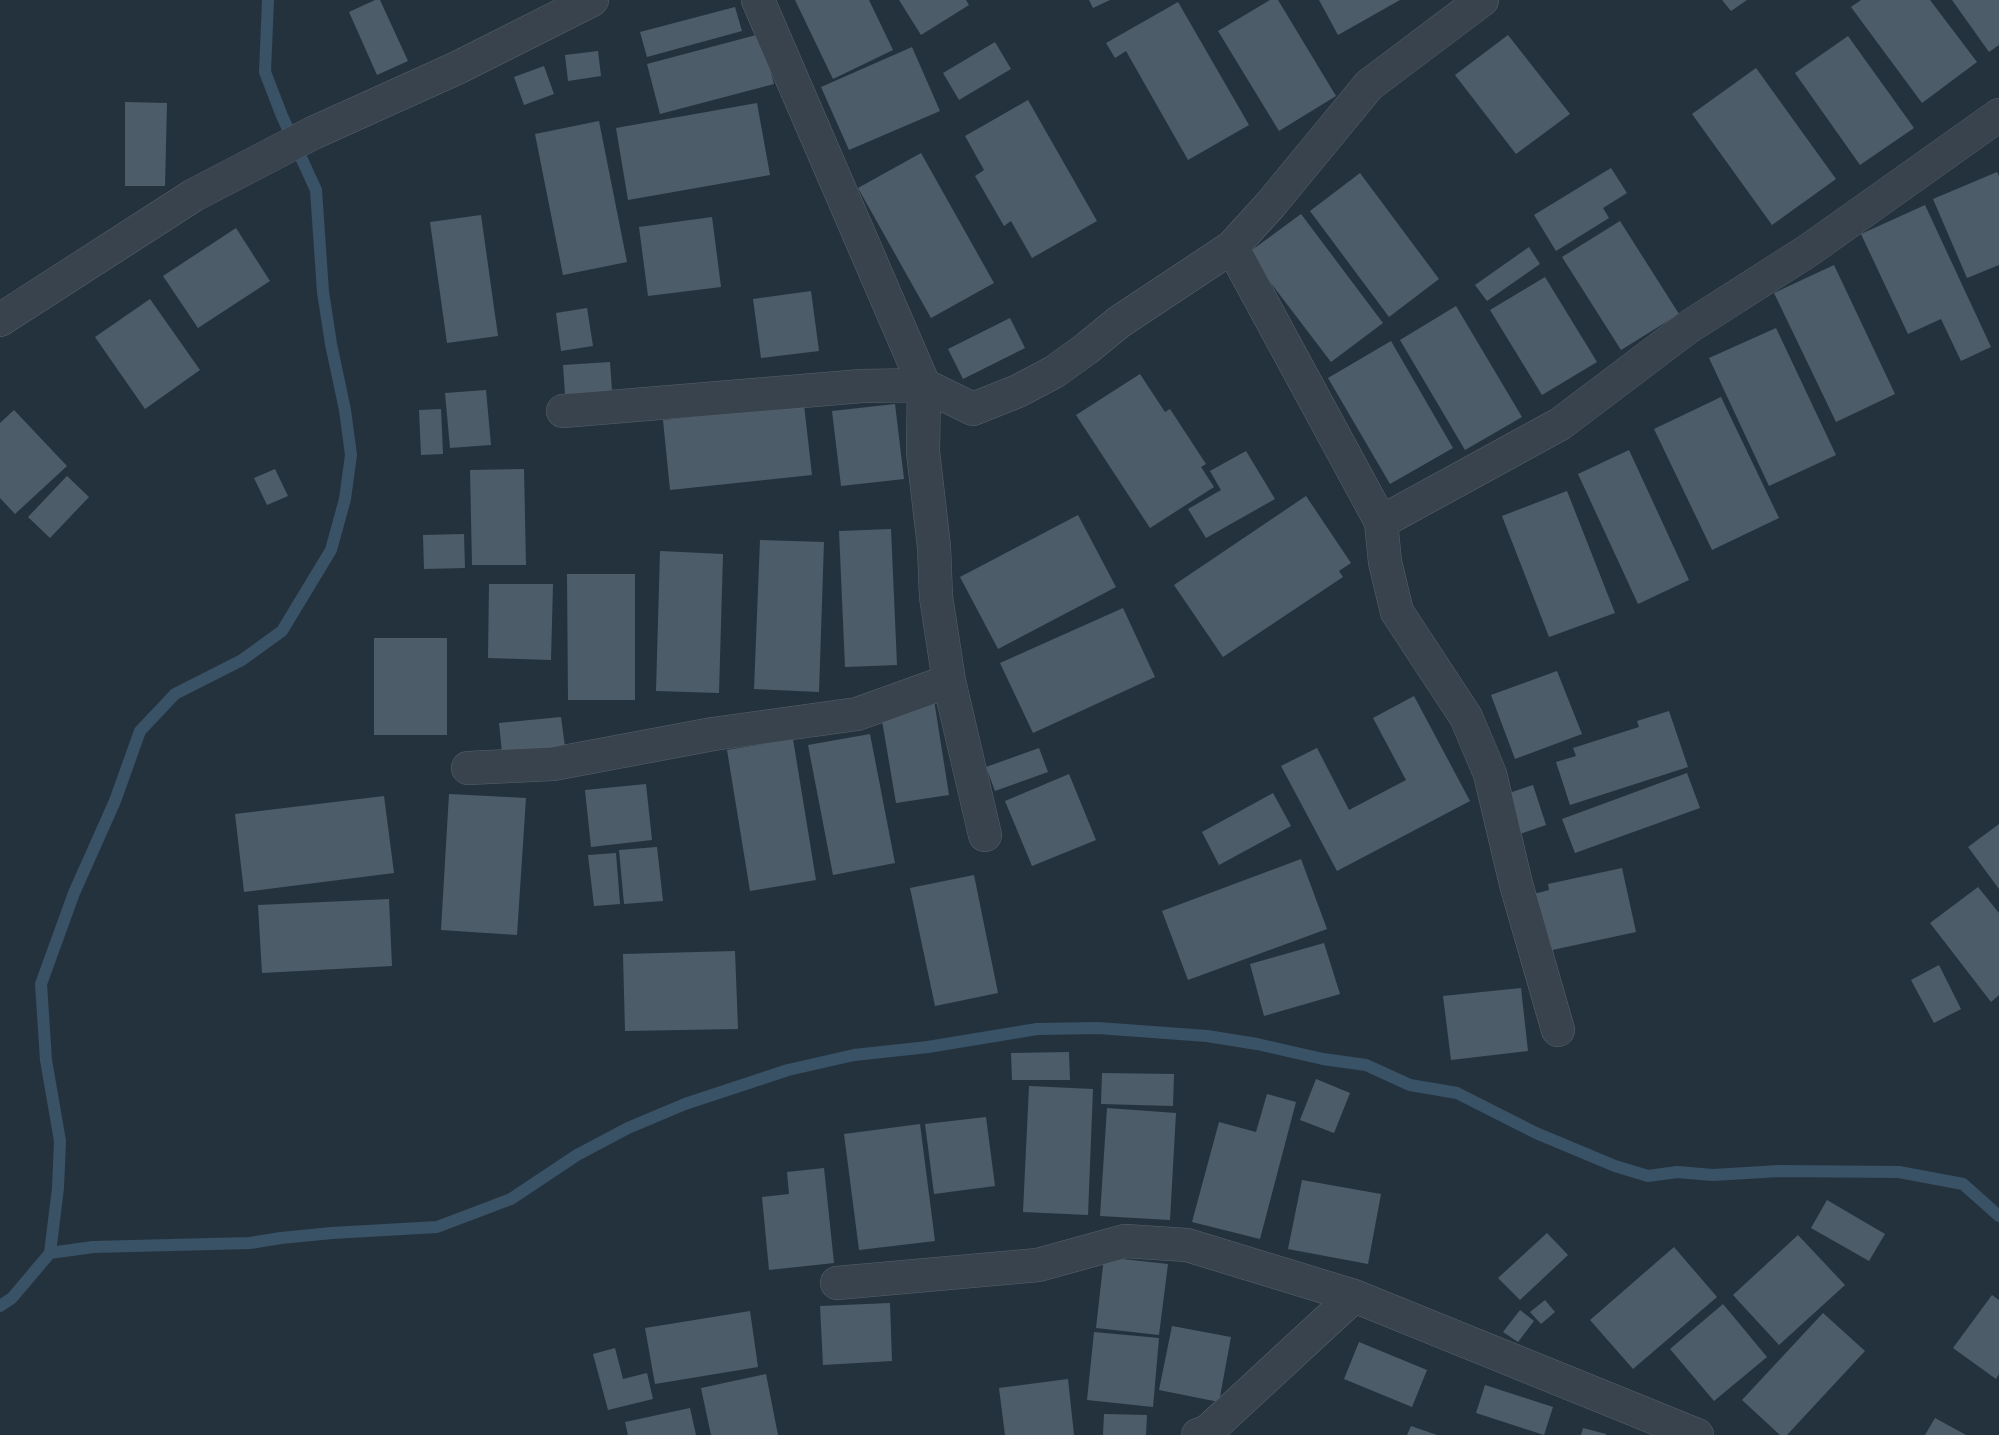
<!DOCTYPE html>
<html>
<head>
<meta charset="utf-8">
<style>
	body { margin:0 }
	canvas { display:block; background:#24323e }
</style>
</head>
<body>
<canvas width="1999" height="1435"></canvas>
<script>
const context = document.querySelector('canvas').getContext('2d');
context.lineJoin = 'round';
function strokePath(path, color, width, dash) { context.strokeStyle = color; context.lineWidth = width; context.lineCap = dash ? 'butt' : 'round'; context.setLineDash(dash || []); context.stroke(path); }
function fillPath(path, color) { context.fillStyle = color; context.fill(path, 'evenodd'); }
strokePath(new Path2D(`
	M50,1253L93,1247L250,1243L281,1238L332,1233L437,1227L511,1199L577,1155L628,1128L685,1104L788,1070L854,1055L928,1047L1037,1029L1098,1028L1207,1036L1257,1044L1323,1059L1366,1065L1410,1085L1457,1093L1536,1133L1615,1166L1648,1176L1677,1172L1713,1175L1779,1171L1899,1172L1963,1184L1999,1216
	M0,1306L12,1298L50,1253L58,1188L60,1141L46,1060L41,984L74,893L115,801L140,731L175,694L242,660L282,631L331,550L345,499L351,455L345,410L331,344L323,292L316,190L282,116L265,72L268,0`), '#395266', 12);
fillPath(new Path2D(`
	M375,0H380L408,61L377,75L349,12Z
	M795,0H869L893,50L833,79Z
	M899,0H966L969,5L921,35Z
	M1089,0H1110L1093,8Z
	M1270,0H1278L1336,96L1279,131L1218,31Z
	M1319,0H1400L1338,35Z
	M1722,0H1747L1731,11Z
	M1861,0H1930L1977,62L1922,103L1851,7Z
	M1952,0H1999V45L1989,52Z
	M1178,2L1249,125L1188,160L1126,51L1115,58L1106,43Z
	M735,7L742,31L647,57L640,32Z
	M760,34L774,84L660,114L647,64Z
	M1508,35L1570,114L1516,154L1455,75Z
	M1848,36L1914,128L1860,165L1795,73Z
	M995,42L1011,69L959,100L943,73Z
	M912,47L940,111L849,150L821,87Z
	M598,51L601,76L568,81L565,55Z
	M544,66L554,94L524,105L514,77Z
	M1756,68L1836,179L1772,225L1692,114Z
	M1028,100L1097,221L1032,258L1011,221L1004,226L975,176L984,170L965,136Z
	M125,102L167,103L165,186H125Z
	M757,103L770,175L628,200L616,128Z
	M599,121L627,262L563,275L535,134Z
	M921,153L994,283L931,318L858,188Z
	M1611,168L1627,193L1603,208L1609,218L1556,251L1534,215Z
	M1997,172L1999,176V265L1967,278L1933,199Z
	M1360,173L1439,279L1389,317L1310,211Z
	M1925,205L1991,347L1961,361L1941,319L1908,334L1861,234Z
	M1301,214L1383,323L1331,362L1248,253Z
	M481,215L498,336L447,343L430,222Z
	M712,217L721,287L648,296L639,227Z
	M1620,221L1679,314L1621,350L1562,257Z
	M236,228L270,281L198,328L163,276Z
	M1529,247L1540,264L1487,301L1475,285Z
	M1834,265L1895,394L1836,422L1774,293Z
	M1545,277L1597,362L1542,395L1490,310Z
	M811,291L819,351L761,358L753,299Z
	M150,299L200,370L145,409L95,337Z
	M1456,306L1522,417L1465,450L1400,340Z
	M587,308L593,346L561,351L556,313Z
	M1010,318L1025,348L963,379L948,349Z
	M1776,328L1836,455L1769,486L1709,358Z
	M1391,341L1453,448L1390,484L1328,378Z
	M610,362L612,391L565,394L563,365Z
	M1140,374L1165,412L1170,409L1206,464L1201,467L1214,487L1150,528L1076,415Z
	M486,390L491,445L450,448L445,393Z
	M1721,397L1779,518L1712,550L1654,429Z
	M895,404L904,479L841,486L832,411Z
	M804,405L812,475L670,490L663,420Z
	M441,409L443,454L421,455L419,410Z
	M14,410L67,466L15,514L0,498V423Z
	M1629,450L1689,580L1638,604L1578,474Z
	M1246,451L1275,499L1206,538L1188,509L1221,490L1210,471Z
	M275,469L288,496L267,505L254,478Z
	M524,469L526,565H472L470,470Z
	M67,476L89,497L50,538L28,517Z
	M1567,491L1615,613L1549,637L1502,516Z
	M1306,496L1351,563L1339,571L1343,577L1223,657L1174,585Z
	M1078,515L1116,587L998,649L960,577Z
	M891,529L897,665L845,667L839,531Z
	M464,534L465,568L424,569L423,535Z
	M760,540L824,542L819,692L754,689Z
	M660,551L723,554L719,693L656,691Z
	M567,574H635V700H568Z
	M489,584H553L551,660L488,658Z
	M1123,608L1155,677L1033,733L1000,663Z
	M374,638H447V735H374Z
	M1557,671L1582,734L1515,759L1491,695Z
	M1414,696L1470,801L1337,871L1281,766L1317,748L1349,810L1406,780L1373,718Z
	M934,700L949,795L896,803L880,709Z
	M1669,711L1688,767L1570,805L1556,762L1576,756L1573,748L1639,727L1637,721Z
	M561,717L565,747L502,753L499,723Z
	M870,734L895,863L833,875L808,745Z
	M793,739L816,880L750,891L727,750Z
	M1039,748L1048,772L995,791L986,767Z
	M1687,773L1700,808L1575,853L1562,819Z
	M1069,774L1096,840L1032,866L1005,801Z
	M646,784L652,840L591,847L585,790Z
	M1533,785L1546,825L1517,835L1503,795Z
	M1273,793L1291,826L1219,865L1202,832Z
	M449,794L526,798L517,935L441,930Z
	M384,796L394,873L244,892L235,814Z
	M1999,824V889L1968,847Z
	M657,847L663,901L624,904L619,850Z
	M616,853L620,904L594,906L588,855Z
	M1301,859L1327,929L1188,980L1162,911Z
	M1622,868L1636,932L1543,952L1530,895L1549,890L1548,884Z
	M974,875L998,993L935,1006L910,888Z
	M1978,887L1999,913V995L1991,1002L1930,923Z
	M389,899L392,966L262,973L258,905Z
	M1324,943L1340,994L1264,1016L1250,964Z
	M735,951L738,1029L625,1031L623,954Z
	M1939,965L1961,1009L1934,1023L1911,980Z
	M1521,988L1528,1051L1451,1060L1443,996Z
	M1069,1052L1070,1080H1012L1011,1053Z
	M1102,1073L1174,1074L1173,1106L1101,1104Z
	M1316,1079L1350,1093L1334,1133L1300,1120Z
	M1029,1086L1093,1089L1088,1215L1023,1212Z
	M1267,1094L1296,1102L1260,1239L1192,1222L1219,1122L1256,1132Z
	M1107,1108L1176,1113L1170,1220L1100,1216Z
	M986,1117L995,1186L934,1194L925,1124Z
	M920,1124L935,1241L859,1250L844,1134Z
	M824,1168L834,1263L769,1270L762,1197L789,1194L787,1172Z
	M1302,1180L1381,1194L1368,1264L1288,1249Z
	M1827,1200L1885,1234L1869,1261L1811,1228Z
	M1547,1233L1568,1255L1520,1300L1498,1278Z
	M1798,1235L1845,1285L1779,1345L1733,1295Z
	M1674,1247L1717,1297L1633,1369L1590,1320Z
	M1104,1257L1168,1264L1159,1335L1096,1328Z
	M1992,1295L1999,1300V1374L1996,1379L1953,1348Z
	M1545,1300L1555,1312L1541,1324L1530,1312Z
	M890,1303L892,1361L823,1365L820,1306Z
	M1723,1304L1767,1357L1714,1401L1670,1349Z
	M1520,1310L1534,1321L1518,1342L1503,1332Z
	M750,1311L758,1367L655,1384L645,1328Z
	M1823,1313L1865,1351L1787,1435H1780L1742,1400Z
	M1172,1326L1231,1337L1219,1402L1159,1390Z
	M1094,1332L1159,1338L1153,1407L1087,1400Z
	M1359,1342L1427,1370L1412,1407L1344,1379Z
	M615,1348L623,1379L647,1373L653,1399L608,1410L593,1354Z
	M766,1374L778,1435H711L701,1388Z
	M1068,1379L1074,1435H1005L999,1388Z
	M1485,1385L1553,1407L1544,1435L1476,1413Z
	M690,1408L696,1435H628L625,1422Z
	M1104,1414L1147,1415L1146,1435H1103Z
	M1935,1418L1966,1435H1925Z
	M1411,1426L1437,1435H1407Z
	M1583,1428L1606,1434V1435H1581Z`), '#4d5c69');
const street = new Path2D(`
	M758,0L924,385L923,452L934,547L936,597L949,681L985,835
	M1232,247L1381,522L1385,562L1397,612L1466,717L1490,774L1516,884L1558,1030
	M0,320L194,195L313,133L457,68L592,0
	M563,411L862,386L924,385L973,409L1018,391L1054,372L1086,349L1119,322L1232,247L1271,204L1369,85L1482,0
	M1381,522L1560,424L1687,328L1809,250L1999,115
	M468,768L553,764L713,734L857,714L949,681
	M837,1283L1038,1265L1125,1241L1187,1245L1354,1296L1697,1435
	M1198,1435L1208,1431L1354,1296`);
strokePath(street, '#56616c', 34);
strokePath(street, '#38434e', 33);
</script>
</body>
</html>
